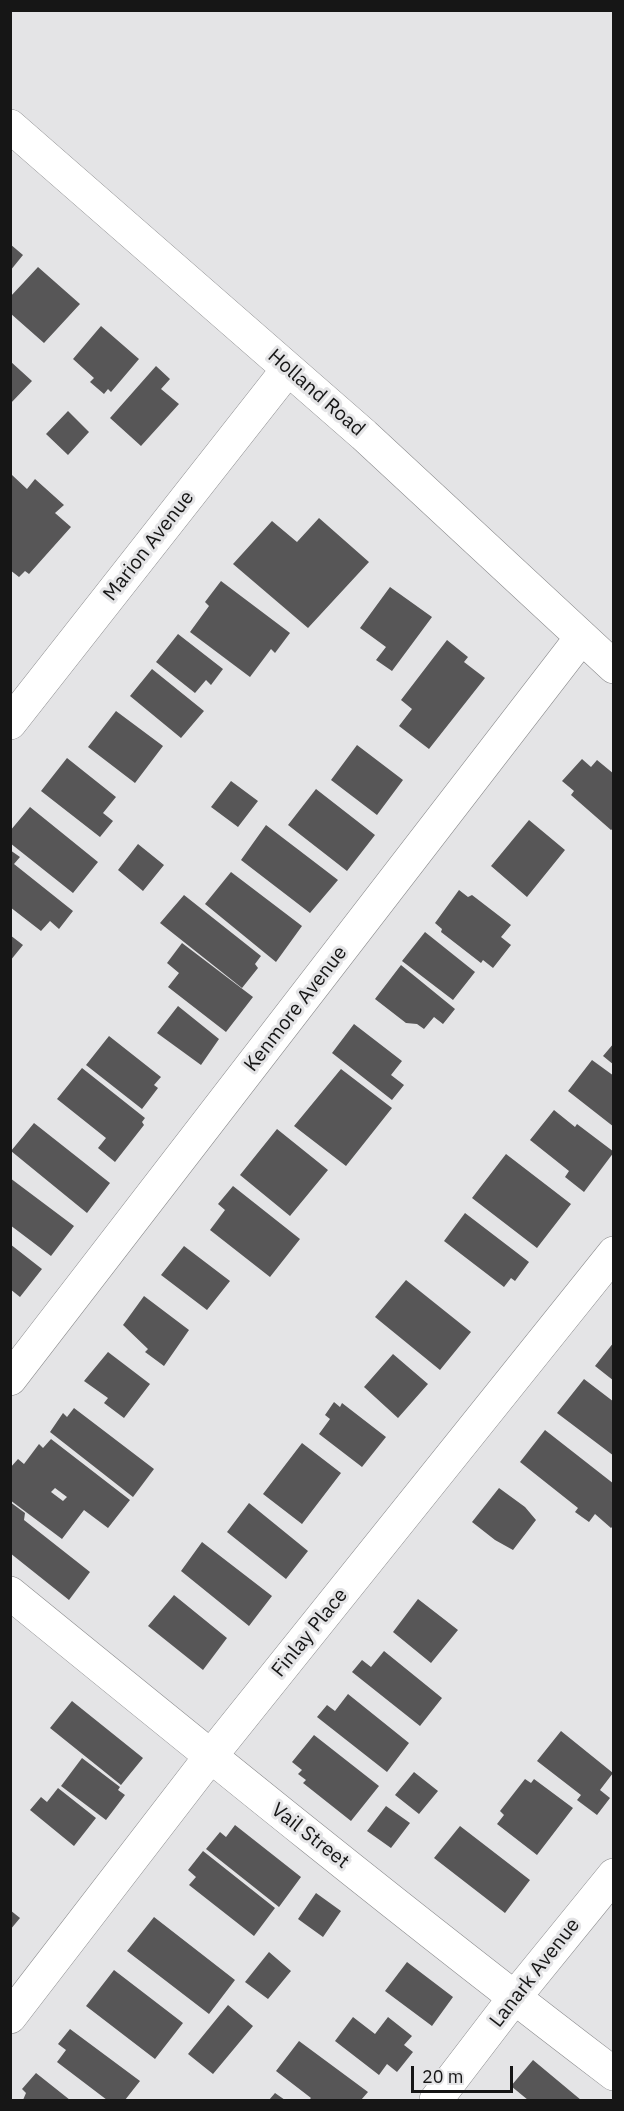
<!DOCTYPE html>
<html>
<head>
<meta charset="utf-8">
<style>
	body { margin:0 }
	#map { position:relative; width:624px; height:2111px; overflow:hidden; background:#e4e4e6; font-family:"IBM Plex Sans",sans-serif }
	canvas { display:block }
	.frame { position:absolute; inset:0; border:12px solid #161616; pointer-events:none }
	.scale { position:absolute; left:411px; top:2066px; width:102px; height:27px; box-sizing:border-box; border:3px solid #161616; border-top:0; padding-left:8px; font-size:18px; line-height:21px; white-space:nowrap; color:#161616; -webkit-text-stroke:4px #e4e4e6; paint-order:stroke }
</style>
</head>
<body>
<div id="map">
<canvas width="624" height="2111"></canvas>
<div class="frame"></div>
<div class="scale">20 m</div>
</div>
<script>
const context = document.querySelector('canvas').getContext('2d');
context.lineJoin = 'round';
function fillPath(path, color) { context.fillStyle = color; context.fill(path, 'evenodd'); }
function strokePath(path, color, width, dash) { context.strokeStyle = color; context.lineWidth = width; context.lineCap = dash ? 'butt' : 'round'; context.setLineDash(dash || []); context.stroke(path); }
function drawText(font, color, halo, rows, align = 'center') {
  context.font = font + ' "IBM Plex Sans",sans-serif'; context.lineWidth = 6; context.setLineDash([]); context.textBaseline = 'middle'; context.strokeStyle = halo; context.fillStyle = color; for (const [text, x, y, turn = 0] of rows) {
    context.save(); context.translate(x, y); context.rotate((+turn || 0) * Math.PI / 180); context.textAlign = isNaN(turn) ? turn : align; if (halo) context.strokeText(text, 0, 0); context.fillText(text, 0, 0); context.restore();
  }
}
fillPath(new Path2D(`
	M10,244L23,255L10,271Z
	M38,267L80,304L44,343L10,313V297Z
	M101,326L139,359L111,392L108,389L104,394L90,382L94,378L73,359Z
	M10,361L32,381L10,404Z
	M156,366L170,379L161,389L179,404L141,446L110,418Z
	M68,411L89,432L68,455L46,434Z
	M12,475L27,489L35,479L64,505L55,513L71,527L29,574L25,571L19,577L10,570V477Z
	M319,518L369,562L308,628L233,564L272,521L297,542Z
	M221,581L290,633L275,653L271,649L250,677L190,632L209,606L205,602Z
	M390,587L432,617L392,671L376,660L386,647L360,628Z
	M178,634L223,669L211,685L206,680L195,693L156,662Z
	M447,640L468,657L464,662L485,678L429,749L399,726L412,709L401,700Z
	M152,669L204,711L181,738L130,696Z
	M116,711L163,746L135,783L88,747Z
	M357,745L403,780L377,815L331,780Z
	M67,758L116,797L103,813L113,821L100,837L41,791Z
	M582,759L591,767L597,760L614,774V828L611,830L571,795L574,791L562,781Z
	M231,781L258,801L238,827L211,807Z
	M316,789L375,835L347,871L288,825Z
	M30,807L98,862L73,893L10,843V831Z
	M529,820L565,850L527,897L491,866Z
	M266,825L338,880L310,913L241,860Z
	M138,844L164,865L143,891L118,870Z
	M10,850L20,857L14,864L73,911L59,929L50,921L41,931L10,907Z
	M231,872L302,926L276,962L205,904Z
	M459,890L468,897L472,895L511,925L501,937L511,945L493,968L483,960L481,963L441,932L442,929L435,923Z
	M184,895L261,956L255,964L258,968L242,988L160,923Z
	M425,932L475,972L453,1000L402,961Z
	M10,935L23,945L10,961Z
	M182,943L253,997L226,1032L168,987L179,973L167,963Z
	M401,965L455,1009L443,1024L434,1017L424,1029L417,1024L406,1023L375,999Z
	M178,1006L219,1039L201,1065L157,1033Z
	M354,1024L402,1061L391,1075L404,1085L392,1100L332,1053Z
	M109,1036L161,1077L154,1085L158,1088L142,1109L86,1065Z
	M614,1043V1065L603,1056Z
	M592,1060L614,1076V1127L568,1091Z
	M82,1068L145,1118L142,1122L144,1125L115,1162L98,1148L106,1138L57,1099Z
	M341,1069L392,1108L346,1166L294,1126Z
	M554,1110L575,1127L577,1124L614,1152L584,1192L565,1177L569,1171L530,1140Z
	M34,1123L110,1183L87,1213L11,1151Z
	M277,1129L328,1170L290,1216L240,1175Z
	M506,1154L571,1204L537,1248L472,1198Z
	M10,1178L74,1226L51,1256L10,1225Z
	M233,1186L300,1239L270,1277L210,1230L225,1210L218,1204Z
	M465,1213L529,1262L515,1281L511,1278L504,1287L444,1241Z
	M10,1244L42,1269L20,1297L10,1289Z
	M184,1246L230,1281L207,1310L161,1275Z
	M406,1280L471,1332L440,1370L375,1317Z
	M144,1296L189,1330L164,1366L145,1352L148,1349L123,1325Z
	M614,1342V1381L595,1366Z
	M108,1352L150,1384L124,1418L104,1403L108,1398L84,1381Z
	M393,1354L428,1384L398,1418L364,1387Z
	M584,1379L614,1402V1456L557,1413Z
	M334,1402L340,1407L342,1403L386,1437L362,1467L319,1434L330,1419L325,1415Z
	M74,1408L154,1469L133,1497L50,1432L63,1413L67,1417Z
	M545,1430L614,1484V1525L611,1528L595,1514L589,1522L575,1512L578,1508L520,1462Z
	M51,1439L130,1500L108,1528L84,1510L62,1539L10,1500V1468L18,1459L24,1464L39,1444L43,1448ZM55,1488L67,1497L63,1501L51,1492Z
	M302,1443L341,1473L302,1524L263,1494Z
	M499,1488L525,1507L536,1520L513,1550L495,1540L472,1522Z
	M10,1502L25,1513L24,1520L90,1572L69,1600L10,1553Z
	M249,1503L308,1551L286,1579L227,1532Z
	M202,1542L272,1596L249,1626L181,1571Z
	M174,1595L227,1638L203,1670L148,1626Z
	M418,1599L458,1630L431,1663L393,1632Z
	M384,1651L442,1698L420,1726L352,1672L362,1660L371,1667Z
	M348,1694L409,1743L387,1772L317,1717L327,1705L335,1711Z
	M72,1701L143,1758L121,1785L50,1728Z
	M561,1731L613,1773L600,1790L610,1798L597,1815L577,1800L581,1795L537,1761Z
	M314,1735L379,1786L351,1821L303,1783L306,1780L298,1774L302,1770L292,1762Z
	M82,1758L120,1787L118,1790L125,1795L106,1820L61,1786Z
	M414,1772L438,1791L419,1814L395,1795Z
	M525,1779L531,1783L534,1779L573,1808L537,1855L497,1824L504,1815L500,1811Z
	M58,1788L96,1818L74,1846L30,1810L41,1797L47,1802Z
	M386,1806L410,1823L391,1848L367,1831Z
	M235,1825L301,1877L279,1907L206,1849L220,1832L226,1837Z
	M460,1826L530,1880L505,1913L434,1858Z
	M203,1851L275,1908L254,1936L189,1885L196,1877L188,1870Z
	M316,1893L341,1911L323,1937L298,1919Z
	M10,1910L20,1918L10,1930Z
	M154,1917L235,1980L209,2014L127,1951Z
	M269,1952L291,1971L268,1999L245,1982Z
	M407,1962L453,1997L432,2026L385,1991Z
	M114,1970L183,2023L155,2059L86,2006Z
	M228,2005L253,2026L213,2074L188,2054Z
	M353,2017L375,2034L388,2017L412,2036L404,2045L413,2052L397,2072L387,2064L379,2075L335,2041Z
	M70,2029L140,2081L125,2100H107L57,2062L66,2050L58,2044Z
	M299,2041L368,2092L361,2100H309L311,2098L276,2071Z
	M533,2060L581,2100H528L511,2086Z
	M36,2073L70,2100H23L26,2093L22,2089Z
	M275,2093L285,2100H269Z`), '#575657');
const minor = new Path2D(`
	M10,126L364,435L614,667
	M10,723L288,369
	M10,1379L581,638
	M10,1593C210,1756 409,1918 614,2074
	M10,2017L210,1757L614,1253
	M436,2100L514,1998L614,1875`);
strokePath(minor, '#8b8b8d', 34);
strokePath(minor, '#fff', 33);
drawText('20px', '#161616', '#e4e4e6', [
	["Holland Road",316,393,41],
	["Marion Avenue",149,546,-52],
	["Kenmore Avenue",296,1009,-52],
	["Finlay Place",310,1633,-51],
	["Vail Street",310,1836,38],
	["Lanark Avenue",535,1973,-52]
]);
</script>
</body>
</html>
